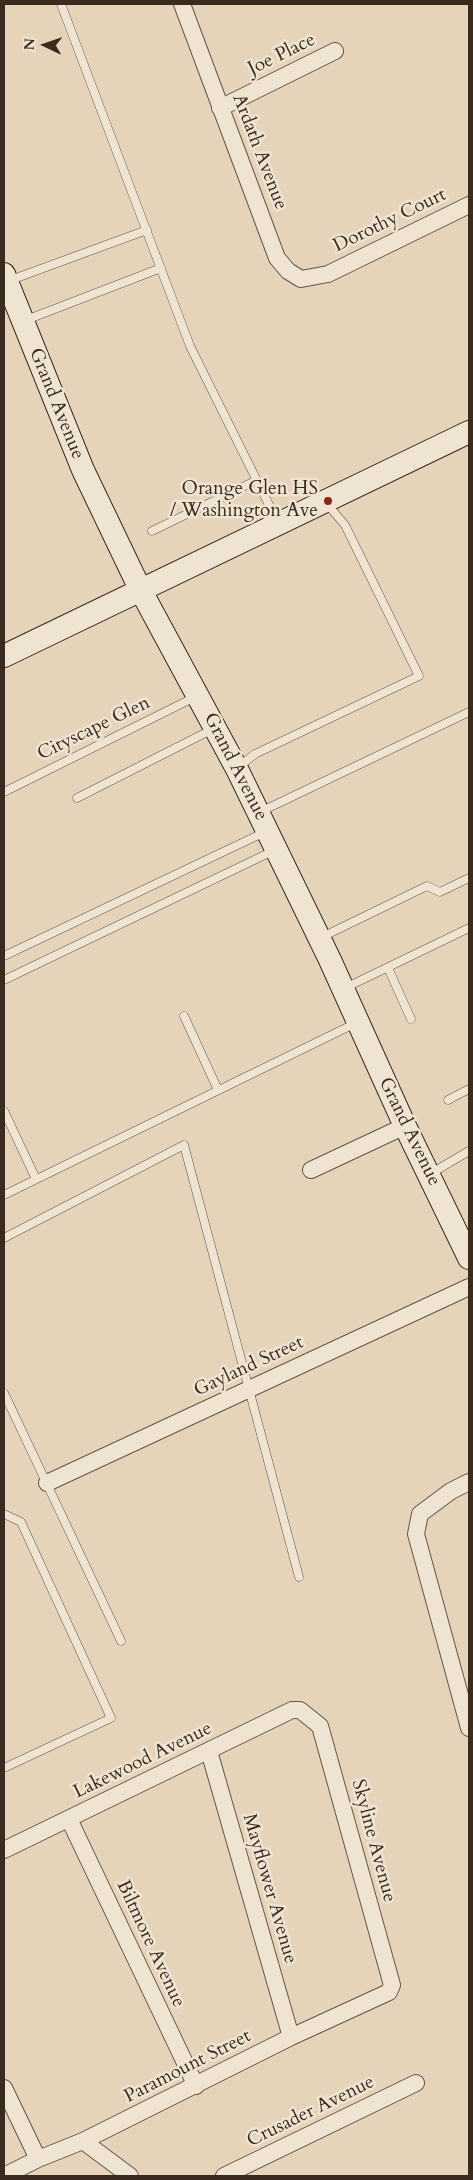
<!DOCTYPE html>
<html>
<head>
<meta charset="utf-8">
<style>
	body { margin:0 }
	#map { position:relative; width:473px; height:2180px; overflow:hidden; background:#e6d4ba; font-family:Cardo,serif }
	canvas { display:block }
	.frame { position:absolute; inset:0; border:5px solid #392b1e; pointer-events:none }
	.north { position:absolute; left:20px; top:20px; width:50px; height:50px; -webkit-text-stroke:4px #efe3d2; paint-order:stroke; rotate:273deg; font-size:14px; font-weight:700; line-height:20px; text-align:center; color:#392b1e }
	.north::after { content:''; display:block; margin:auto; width:18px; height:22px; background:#392b1e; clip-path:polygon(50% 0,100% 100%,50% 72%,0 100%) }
</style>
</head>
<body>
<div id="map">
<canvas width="473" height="2180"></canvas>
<div class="frame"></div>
<div class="north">N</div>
</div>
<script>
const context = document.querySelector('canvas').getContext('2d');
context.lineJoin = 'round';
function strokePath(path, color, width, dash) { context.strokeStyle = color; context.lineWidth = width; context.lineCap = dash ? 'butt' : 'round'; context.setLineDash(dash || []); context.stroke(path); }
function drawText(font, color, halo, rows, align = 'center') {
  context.font = font + ' Cardo,serif'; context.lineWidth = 5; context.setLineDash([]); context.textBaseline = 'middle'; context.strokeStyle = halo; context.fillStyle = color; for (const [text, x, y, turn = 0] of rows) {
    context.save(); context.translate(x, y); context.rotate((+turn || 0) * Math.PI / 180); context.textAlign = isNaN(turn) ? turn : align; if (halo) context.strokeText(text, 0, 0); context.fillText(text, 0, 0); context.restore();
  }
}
const lane = new Path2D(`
	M61,4L190,346L278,523
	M8,281L147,230
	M26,320L161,268
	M152,531L257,480
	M238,767L255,754L419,676L345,525L327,504
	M4,792L195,697
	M77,798L213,729
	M260,812L469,712
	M320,938L427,886L440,892L469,878
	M4,956L265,832
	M388,968L411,1019
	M4,980L275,850
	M345,988L469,928
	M184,1016L218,1090
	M448,1100L469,1089
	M4,1111L36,1179
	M430,1174L469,1151
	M4,1195L356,1023
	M4,1238L184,1145L299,1577
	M4,1393L121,1641
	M4,1514L21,1522L111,1718L4,1768`);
const street = new Path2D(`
	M182,4L277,258L288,271L301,279L328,274L469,205
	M220,108L335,51
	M311,1170L405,1126
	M469,1482L451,1491L420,1514L416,1534L469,1728
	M47,1483L469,1287
	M209,1751L291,2037
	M69,1819L196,2086
	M4,1850L292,1710H300L320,1726L392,1985L389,1992L291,2037L83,2141L38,2159L4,2176
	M4,2088L38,2159
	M83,2141L130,2176
	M224,2176L416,2083`);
const secondary = new Path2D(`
	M4,274L83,470L140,589L237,769L330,960L405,1126L469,1258
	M4,656L469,432`);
strokePath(lane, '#645545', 9);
strokePath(street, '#645545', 18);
strokePath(secondary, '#392b1e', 24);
strokePath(lane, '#efe3d2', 8);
strokePath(street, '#efe3d2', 16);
strokePath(secondary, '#efe3d2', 22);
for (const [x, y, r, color] of [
	[328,501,5,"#8f2418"]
]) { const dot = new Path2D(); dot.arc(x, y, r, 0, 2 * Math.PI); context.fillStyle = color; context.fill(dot); strokePath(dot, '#efe3d2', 2); }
drawText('19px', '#392b1e', '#efe3d2', [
	["Joe Place",282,55,-26],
	["Ardath Avenue",259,152,69],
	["Dorothy Court",390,221,-26],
	["Grand Avenue",56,404,68],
	["Cityscape Glen",94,729,-26],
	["Grand Avenue",235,767,63],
	["Grand Avenue",409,1132,64],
	["Gayland Street",249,1367,-25],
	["Lakewood Avenue",143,1761,-26],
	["Skyline Avenue",373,1841,75],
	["Mayflower Avenue",269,1889,74],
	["Biltmore Avenue",150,1944,65],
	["Paramount Street",188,2067,-27],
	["Crusader Avenue",311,2112,-26]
]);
drawText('19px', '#392b1e', '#efe3d2', [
	["Orange Glen HS",318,490],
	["/ Washington Ave",318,512]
], 'right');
</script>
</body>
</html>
